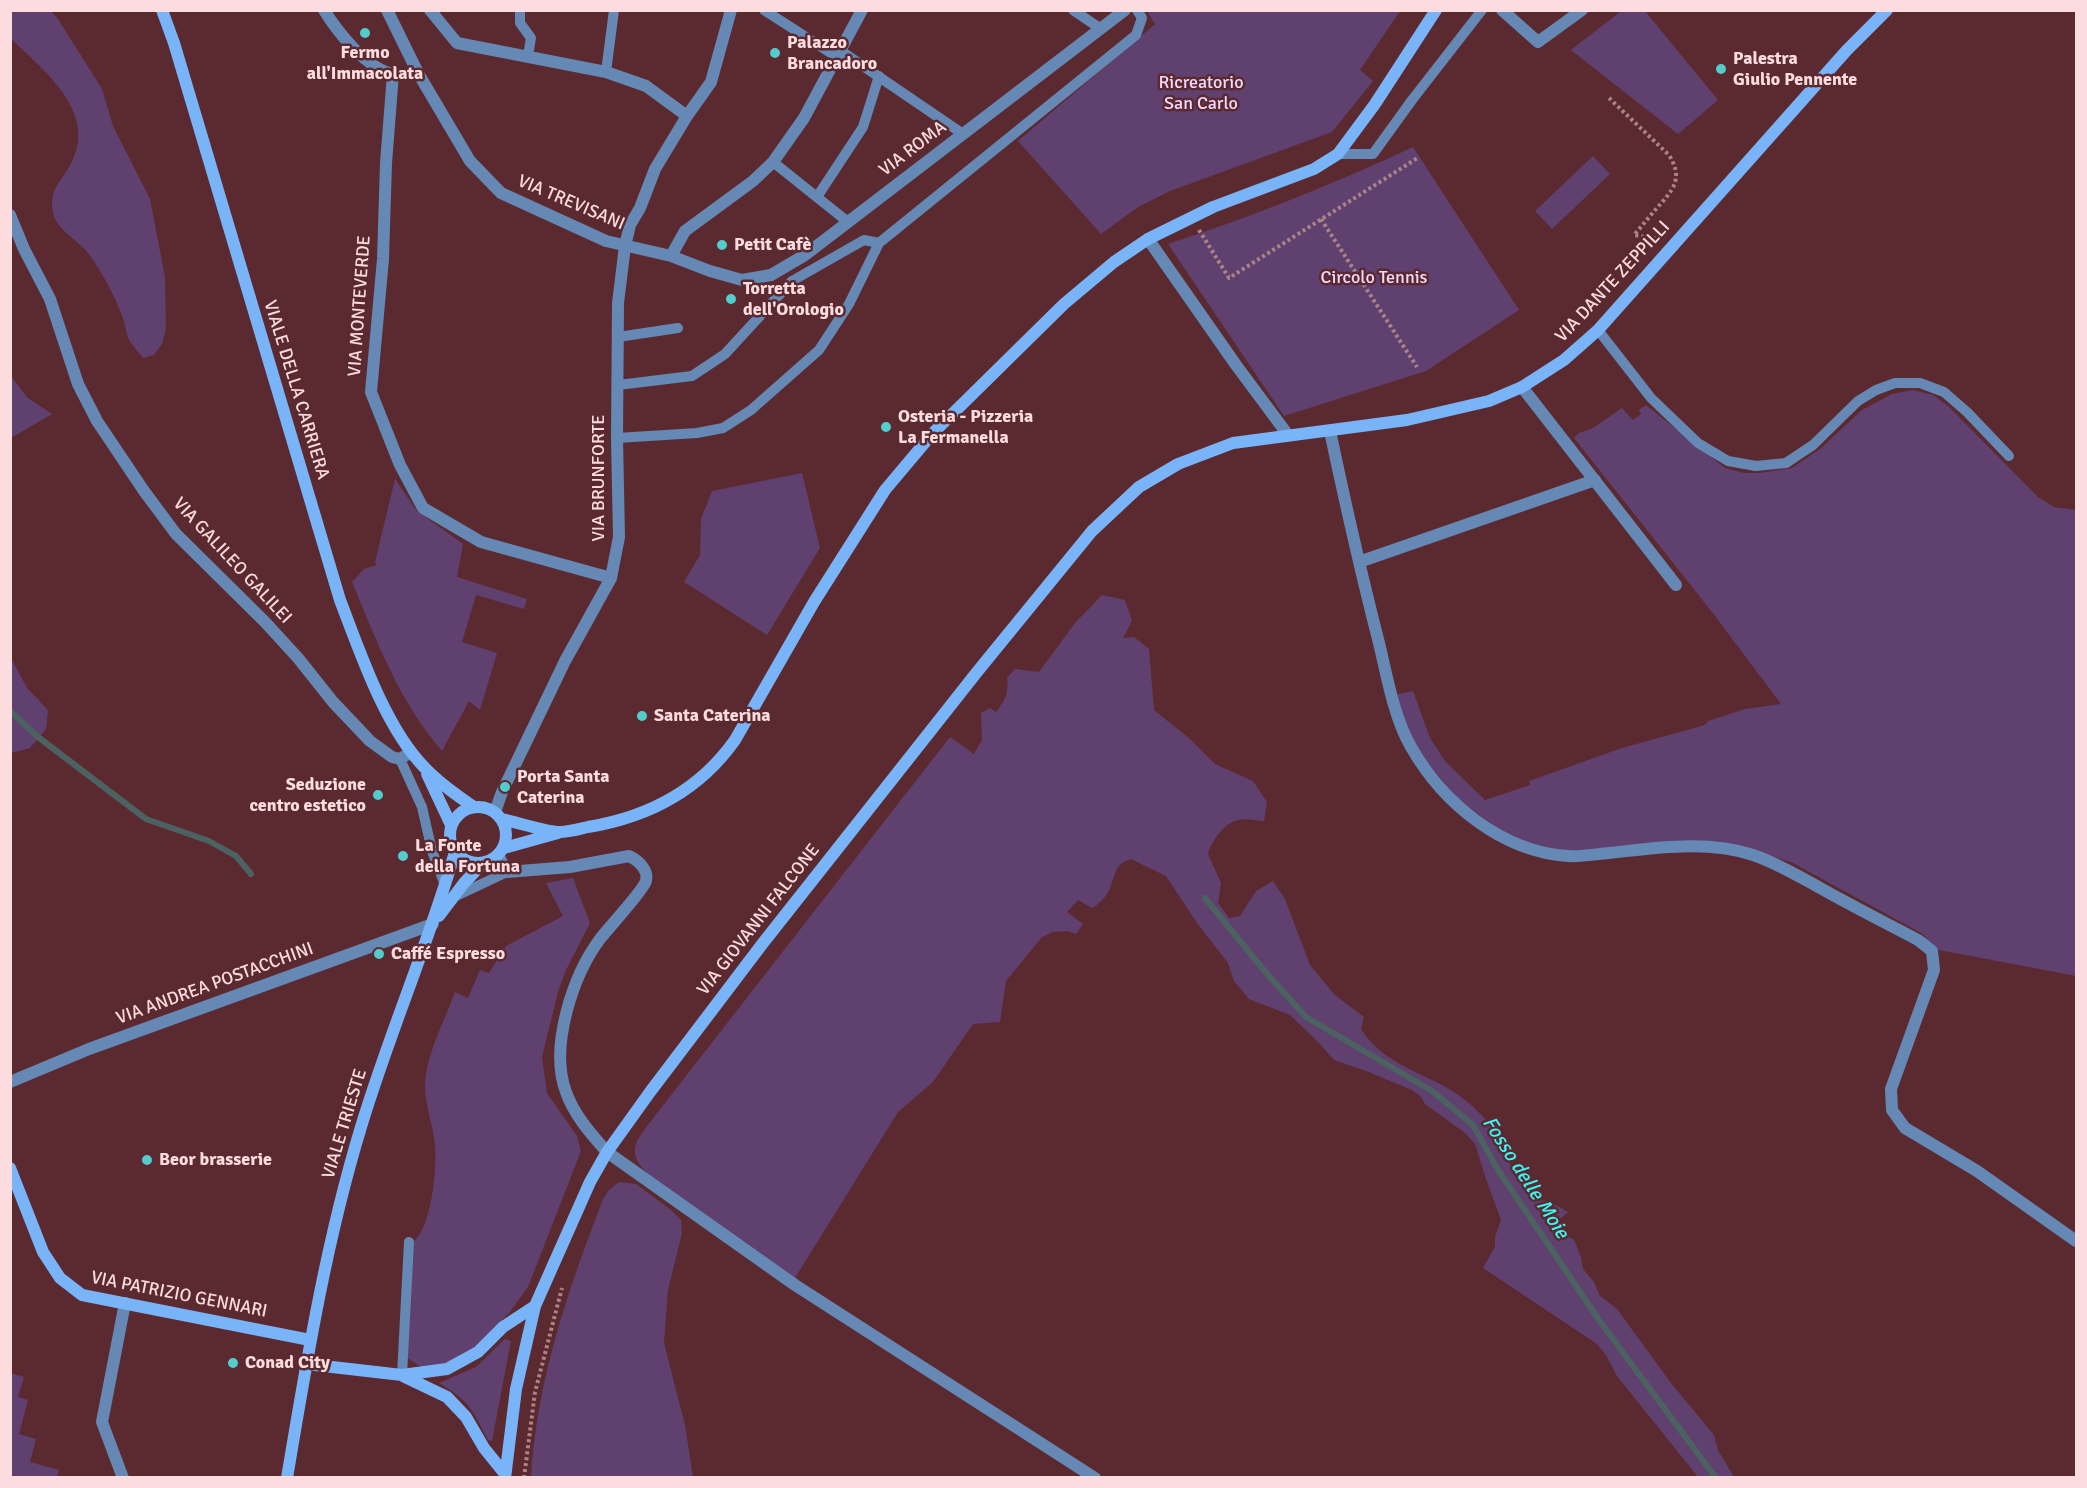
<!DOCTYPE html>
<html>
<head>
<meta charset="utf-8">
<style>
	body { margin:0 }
	#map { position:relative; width:2087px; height:1488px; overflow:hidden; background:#5b2a30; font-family:Signika,sans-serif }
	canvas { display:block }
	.frame { position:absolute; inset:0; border:12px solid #fcdcde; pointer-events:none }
</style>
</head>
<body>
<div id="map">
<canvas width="2087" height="1488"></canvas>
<div class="frame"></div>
</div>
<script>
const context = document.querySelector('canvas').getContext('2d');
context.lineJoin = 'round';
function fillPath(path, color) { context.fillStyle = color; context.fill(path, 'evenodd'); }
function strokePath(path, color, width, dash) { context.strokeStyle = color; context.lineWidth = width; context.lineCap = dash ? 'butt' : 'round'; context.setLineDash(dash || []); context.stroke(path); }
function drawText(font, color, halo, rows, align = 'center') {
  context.font = font + ' Signika,sans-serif'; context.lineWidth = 5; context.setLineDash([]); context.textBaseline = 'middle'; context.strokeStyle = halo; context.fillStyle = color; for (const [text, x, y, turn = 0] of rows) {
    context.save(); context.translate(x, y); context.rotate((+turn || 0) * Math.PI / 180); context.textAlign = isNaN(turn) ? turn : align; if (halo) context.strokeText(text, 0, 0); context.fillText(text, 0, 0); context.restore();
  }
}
fillPath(new Path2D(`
	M10,11H51L58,19L102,89L113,126L150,199L165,277L166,329L162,344L154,355L143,358C138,352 133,346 129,340C126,333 125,325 123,318C115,296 102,272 88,253C78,240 56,230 53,212C49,192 59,183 69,167C101,115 45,71 11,39Z
	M1147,11H1400L1360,70L1373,81L1332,132L1170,191L1138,207L1101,234L1018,141L1155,24Z
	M1621,11H1645L1718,100L1678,134L1571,50Z
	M1413,147L1519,310L1426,371L1284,416L1168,244C1251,217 1334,184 1413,147Z
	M1593,156L1610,174L1552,229L1535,211Z
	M10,375L28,398L52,414L11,438Z
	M1913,390L1933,395L1948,406L2038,497L2054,507L2076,510V976L1934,949L1923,934L1793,863L1755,851L1570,854L1530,846L1500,830L1458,799L1411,743L1395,695L1413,691L1430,738L1445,761L1485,800L1530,785L1529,781L1622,748L1705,725L1708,721L1745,709L1781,704L1712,612L1574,438L1579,433L1593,428L1622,408L1633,420L1641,414L1639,410L1646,405L1725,468L1744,473H1759L1792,468L1820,449L1862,410L1892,394Z
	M802,473L820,548L767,635L684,582L700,555L701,519L712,491Z
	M395,479L417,511L463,544L457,577L527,599L524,609L476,595L462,642L497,653L480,710L469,701L442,751C399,701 377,642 352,582L364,569L377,565L375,562Z
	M1102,595L1125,600L1132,621L1123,638L1134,637L1149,649L1154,710L1190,739L1215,764L1253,781L1267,802L1264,821C1256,821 1247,818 1239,820C1225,822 1211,841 1208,854L1221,883L1218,903L1229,918L1240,916L1256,891L1273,881L1285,899L1310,965L1335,995L1364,1017L1361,1029C1387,1070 1434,1073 1469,1103C1484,1116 1499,1135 1507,1154C1510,1160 1510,1169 1514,1175C1520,1184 1529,1191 1535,1200L1549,1201L1568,1212L1560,1219L1558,1230L1574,1240L1581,1257L1583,1269L1594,1282L1600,1296L1617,1309L1671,1383L1714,1435L1718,1450L1734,1477H1698L1617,1376L1606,1355L1597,1344L1483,1268L1495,1247V1237L1501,1220L1486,1179L1475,1144L1465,1133L1425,1104L1421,1097L1412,1090L1366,1071L1334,1060L1319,1043L1290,1015L1249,999L1234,981L1228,963L1197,923L1166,876L1131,859C1128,860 1125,861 1122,863C1110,872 1116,895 1092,908L1078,900L1067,912L1083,924L1076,934L1067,931L1053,932L1042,937L1006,981L1000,1022L973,1024L933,1082L898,1112L795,1278L647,1173C624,1150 638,1139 654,1117L950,737L974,754L982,740L981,713L990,708L996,712C1005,700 1009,693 1007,678L1015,669L1039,672L1075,623Z
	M10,656L27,688L48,710L46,729L30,748L11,753Z
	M573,878L590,923L566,970L558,992L542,1057L547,1093L577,1136L581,1151L528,1287L509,1313L470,1352L444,1365L421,1367L406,1357L413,1242C432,1227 437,1168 435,1145C433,1125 425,1105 425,1085C426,1055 445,1020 455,992L468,998L480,970L489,973L506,946L563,916L546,883Z
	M619,1182L636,1184L671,1210L681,1220L682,1233L668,1290L664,1343L685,1425L693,1477H531C537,1378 568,1291 603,1199L609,1190Z
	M505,1339L511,1341L492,1441L488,1440C482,1431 479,1420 472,1411C464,1398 452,1391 439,1383L476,1367Z
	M11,1373L24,1377L18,1397L28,1400L19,1434L36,1439L30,1462L59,1470L57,1477H11Z`), '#5f406e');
strokePath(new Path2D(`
	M10,711L38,737L146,819L209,841L236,856L251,874
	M1205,898L1267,974L1306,1017L1432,1091L1473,1125L1498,1170L1601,1323L1716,1478`), '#4c6261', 6);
strokePath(new Path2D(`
	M1609,98L1669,155C1684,179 1673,190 1656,209C1649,217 1642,226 1634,235L1658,239
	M1321,219L1417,367
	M1199,230L1229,278L1419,157
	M524,1478L535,1392L562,1288`), '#ac8387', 4, [3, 3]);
strokePath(new Path2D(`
	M520,10V23L531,38L528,56
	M764,10L837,57
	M1073,10L1101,29
	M841,51L963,134
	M606,72L614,10
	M1338,154H1373L1412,100L1482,10
	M773,162L848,222
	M817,197L863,127L879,76
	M1598,330L1651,398L1698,443L1728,461L1756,466L1786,463L1813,445L1858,401L1876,390L1895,383H1920L1944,392L1967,412L2009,456
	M618,337L678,328
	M618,385L692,376L725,354L792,281L864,240L879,243
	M617,438L697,433L723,428L751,410L819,350L849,304L879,243L1136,35L1142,18L1137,10
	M400,759L422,807L432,851L445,885
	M454,897L507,872
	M402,1375L409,1242`), '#6589b4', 10);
strokePath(new Path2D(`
	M324,10C337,31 367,70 394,74C401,75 410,73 418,73
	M387,10L418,73L470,161L501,193L606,241L671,256L710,271L742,280L771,275L805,255L1125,10
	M430,10L457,43L606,72L646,86L687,116
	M1502,10L1538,42L1582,10
	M393,74L386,163L383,259L371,392L400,465L423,508L481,542L611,578
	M10,215L24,249L50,299L78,384L97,421L144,491L176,534L265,622L298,658L333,702L370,741L392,757L400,759L411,752
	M1148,239L1236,365L1288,435
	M671,256L685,231L753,181L773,162L804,118L862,10
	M1522,387L1676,585
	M1330,431C1345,502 1361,573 1379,643C1387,676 1394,718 1411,747C1443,803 1502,852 1568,856C1582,857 1596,854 1609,853C1656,848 1707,840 1753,855C1777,863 1800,877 1822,889C1854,907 1886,923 1918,940L1932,951L1934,970L1891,1089L1892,1110L1905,1128L1977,1171L2076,1241
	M1359,562L1595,480
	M495,812L502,792L565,661L611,578L619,537L617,438L618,303L625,246L630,225L640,208L655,169L687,116L711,82L731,10
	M498,855L507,872L570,867L629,856C638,860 649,870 646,881C643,891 609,927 600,939C573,975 549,1047 566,1092C574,1115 591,1134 607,1152L795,1285L1095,1478
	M10,1082L89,1049L433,924
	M123,1478L102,1422L125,1303`), '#6589b4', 12);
strokePath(new Path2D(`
	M162,10L174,43L340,600C360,652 385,727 424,767C439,783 456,795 474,807
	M427,774L451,825
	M450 835a28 28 0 1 1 56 0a28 28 0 1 1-56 0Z
	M501,819C517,822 545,832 560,832C569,832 579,829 588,827C649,817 699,791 735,740L814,602L885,490L933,433L1064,304L1114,262L1148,239L1213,207L1314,169L1338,154L1375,104L1436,10
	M504,848L558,833
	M439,916L464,883L483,863
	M10,1168L43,1252L60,1278L82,1295L310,1340
	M306,1364L402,1375L447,1369L478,1352L503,1327L535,1306
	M403,1376L447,1397L466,1417L484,1448L505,1474
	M287,1478C307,1359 326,1242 361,1127C389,1034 428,945 455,852
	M505,1478L516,1389L535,1306L590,1182L607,1152L650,1092L763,943L977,672L1092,531L1139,487L1178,464L1233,443L1407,420L1489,401L1522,387L1564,360L1598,330L1847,50L1887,10`), '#79b4f9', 12);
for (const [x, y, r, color] of [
	[365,33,6,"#53cdcb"],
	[775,53,6,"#53cdcb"],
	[1721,69,6,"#53cdcb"],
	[722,245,6,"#53cdcb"],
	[731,299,6,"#53cdcb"],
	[886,427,6,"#53cdcb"],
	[642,716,6,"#53cdcb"],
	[505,787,6,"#53cdcb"],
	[378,795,6,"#53cdcb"],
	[403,856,6,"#53cdcb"],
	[379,954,6,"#53cdcb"],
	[147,1160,6,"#53cdcb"],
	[233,1363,6,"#53cdcb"]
]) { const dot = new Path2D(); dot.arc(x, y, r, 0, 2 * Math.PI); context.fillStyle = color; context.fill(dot); strokePath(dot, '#5b2a30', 2); }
drawText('bold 18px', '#fcdcde', '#5b2a30', [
	["Palazzo",787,43],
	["Brancadoro",787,64],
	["Fermo",365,53,"center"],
	["all'Immacolata",365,74,"center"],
	["Palestra",1733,59],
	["Giulio Pennente",1733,80],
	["Petit Cafè",734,245],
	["Torretta",743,289],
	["dell'Orologio",743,310],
	["Osteria - Pizzeria",898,417],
	["La Fermanella",898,438],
	["Santa Caterina",654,716],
	["Porta Santa",517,777],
	["Caterina",517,798],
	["Seduzione",366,785,"right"],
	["centro estetico",366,806,"right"],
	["La Fonte",415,846],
	["della Fortuna",415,867],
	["Caffé Espresso",391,954],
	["Beor brasserie",159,1160],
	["Conad City",245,1363]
], 'left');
drawText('18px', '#f1d9ff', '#5b2a30', [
	["Ricreatorio",1201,83],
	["San Carlo",1201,104],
	["Circolo Tennis",1374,278]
]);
drawText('18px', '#fcdcde', '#5b2a30', [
	["VIA ROMA",913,149,-37],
	["VIA TREVISANI",571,203,23],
	["VIA DANTE ZEPPILLI",1613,282,-47],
	["VIA MONTEVERDE",360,306,-86],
	["VIALE DELLA CARRIERA",296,390,73],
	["VIA BRUNFORTE",599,478,-90],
	["VIA GALILEO GALILEI",232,561,47],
	["VIA GIOVANNI FALCONE",759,920,-52],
	["VIA ANDREA POSTACCHINI",215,984,-20],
	["VIALE TRIESTE",345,1124,-73],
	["VIA PATRIZIO GENNARI",179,1295,11]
]);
drawText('italic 20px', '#39f8f5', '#5b2a30', [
	["Fosso delle Moie",1525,1178,57]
]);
</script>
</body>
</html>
